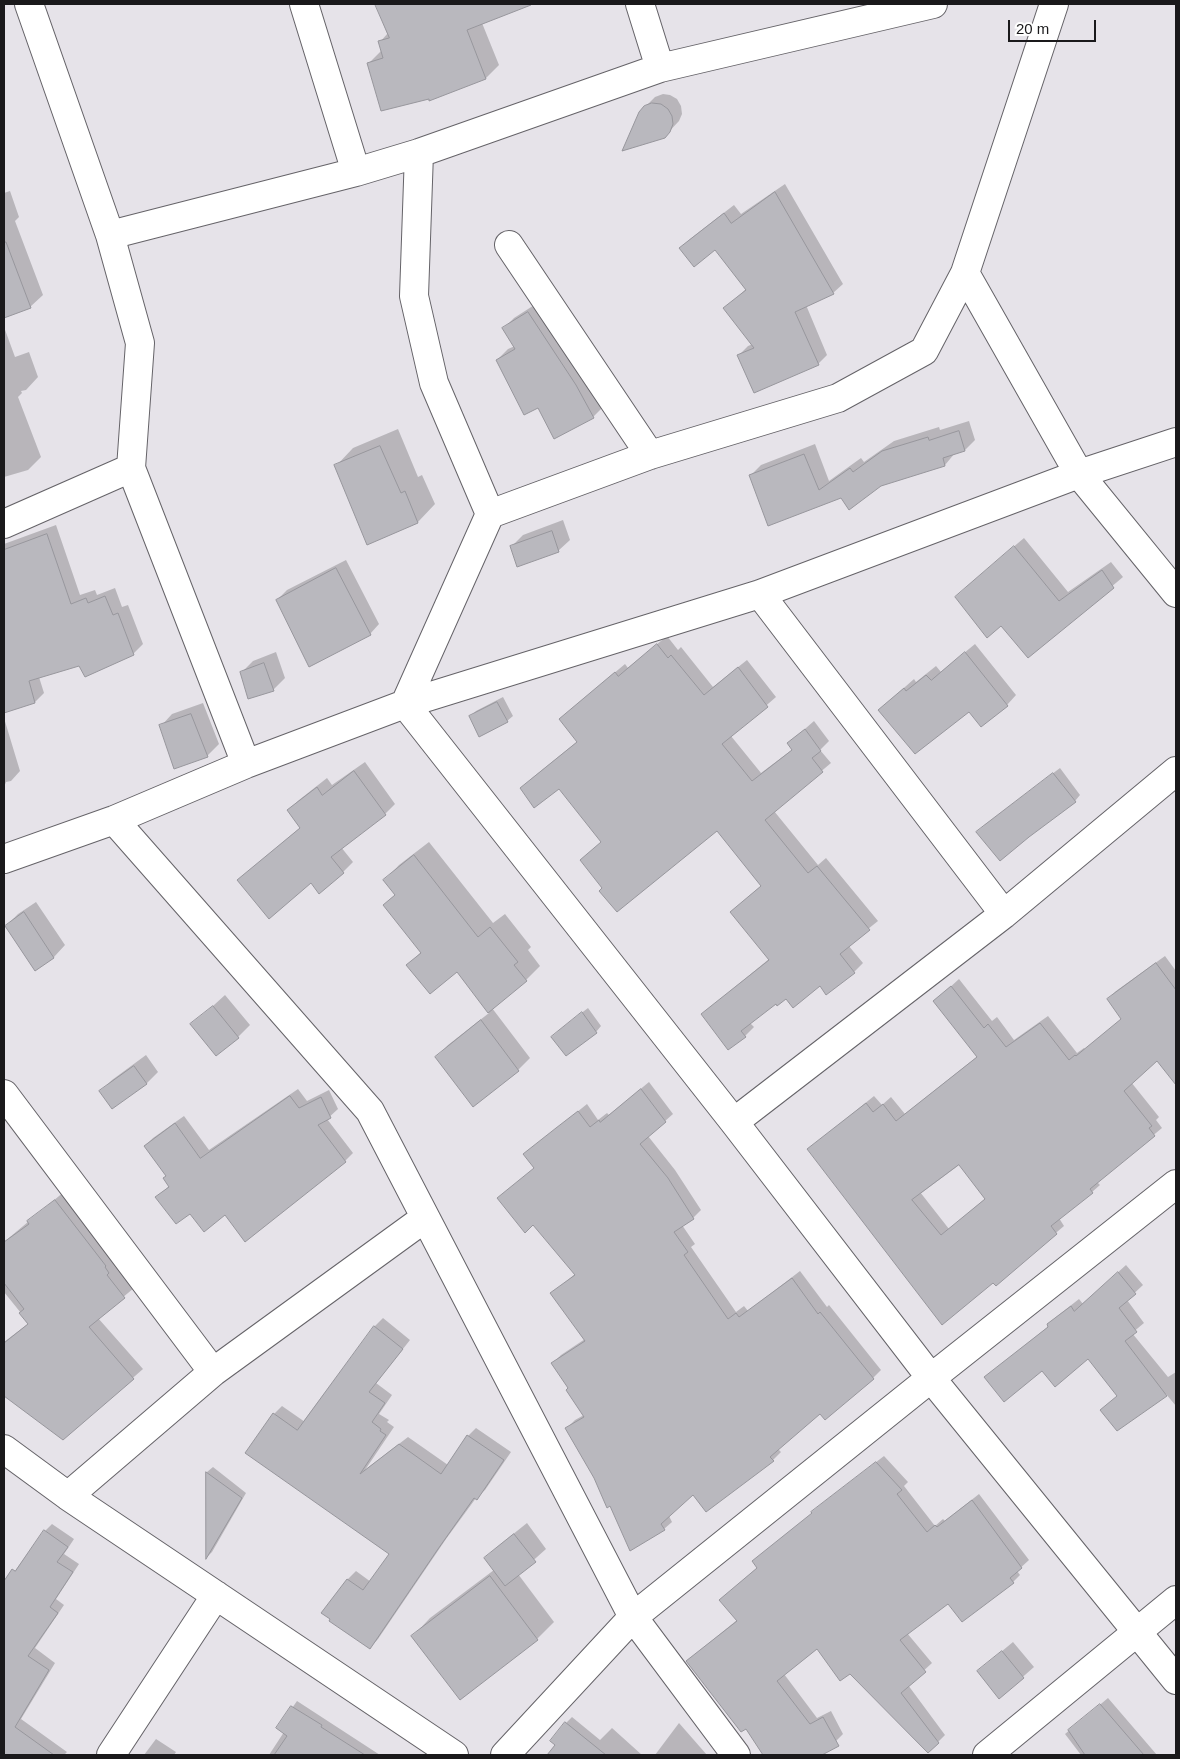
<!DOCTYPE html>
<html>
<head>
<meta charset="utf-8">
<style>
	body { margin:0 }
	#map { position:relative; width:1180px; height:1759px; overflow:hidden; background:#e6e3e9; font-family:Arial,sans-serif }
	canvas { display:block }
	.frame { position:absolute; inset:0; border:5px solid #1a191b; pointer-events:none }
	.scale { position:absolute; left:1008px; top:20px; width:88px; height:22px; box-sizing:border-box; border:2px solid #1a191b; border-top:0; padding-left:6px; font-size:15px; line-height:18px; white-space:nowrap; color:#1a191b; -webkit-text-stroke:4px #fff; paint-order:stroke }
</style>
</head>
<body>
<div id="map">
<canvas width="1180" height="1759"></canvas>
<div class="frame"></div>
<div class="scale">20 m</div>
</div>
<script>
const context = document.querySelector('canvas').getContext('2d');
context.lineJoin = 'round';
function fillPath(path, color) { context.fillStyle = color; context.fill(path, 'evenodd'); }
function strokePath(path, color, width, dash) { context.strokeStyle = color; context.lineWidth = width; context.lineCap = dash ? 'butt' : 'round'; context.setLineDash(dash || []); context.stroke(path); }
fillPath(new Path2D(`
	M377,4H505L506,6L482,23L499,65L486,78L430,99L368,64L381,51L380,42L388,33Z
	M663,94L670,95L677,99L681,106L682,114L679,121L664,137L645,107L655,97Z
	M785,184L843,284L833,293L806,305L827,355L818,364L739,355L748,346L753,344L725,308L746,289L715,249L681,248L690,239L734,205L741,214Z
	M10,191L19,217L15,221L43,295L30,307L4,317V193Z
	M539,302L604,406L593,417L497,360L508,349L515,346L504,328L514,318Z
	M4,327L15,357L29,352L38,377L26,390L21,391L22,393L18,397L41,457L28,470L4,477Z
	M969,421L975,440L965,450L955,453L945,465L841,497L751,475L761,465L815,444L829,481L861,458L864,462L894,441L939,427L940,430Z
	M398,429L418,477L422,475L435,504L418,522L368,543L336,466L353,448Z
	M563,520L570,540L558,551L511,547L523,535Z
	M56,525L80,595L95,590L97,595L115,588L122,607L128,605L143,644L133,654L80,664L39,677L44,693L35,702L4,711V620L9,618L4,604V544Z
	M1024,538L1068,592L1111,562L1123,577L1028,657L1001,624L966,587Z
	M346,560L379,624L370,634L277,600L287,590Z
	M667,636L678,650L681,647L713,687L747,660L776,697L731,736L761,773L793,749L798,735L814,721L829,741L820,750L831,763L774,811L818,865L826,858L878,921L848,945L863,963L854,972L776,1002L750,1023L754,1027L745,1036L712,1006L769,959L731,912L762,885L717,830L604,888L602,842L559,787L531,779L578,741L570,710L625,664L628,668Z
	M975,644L1016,695L1007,705L970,710H879L914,679L916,682L936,666L941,672Z
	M276,652L285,678L273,690L241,673L253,661Z
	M503,697L513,716L507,721L471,716L476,711Z
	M203,703L219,744L207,756L161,726L172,714Z
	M4,718L20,771L11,781L6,782L4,787Z
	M365,762L395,804L385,814L341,847L353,862L343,872L319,892L311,881L238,880L301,827L288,810L299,800L327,778L332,785Z
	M1060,768L1080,795L1075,801L983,826Z
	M429,842L493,923L505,914L531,947L528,950L540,966L526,980L492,1008L530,1058L518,1070L473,1105L437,1057L448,1045L489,1013L457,971L408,965L421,952L384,905L396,894L385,880L399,865Z
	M36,902L65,945L54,957L35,969L6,926L18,914Z
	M1165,956L1176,971V1074L1172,1078L1157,1059L1131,1082L1159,1117L1156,1120L1162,1128L1097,1182L1100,1185L1092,1192L1059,1218L1064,1226L996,1284L809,1149L874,1096L882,1105L891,1097L905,1114L978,1056L935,1001L959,979L992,1021L997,1017L1014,1040L1048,1016L1077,1053L1084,1048L1085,1049L1122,1019L1108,999L1116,991ZM959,1163L986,1198L949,1229L920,1192Z
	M225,995L250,1025L238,1037L192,1025Z
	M588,1008L601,1026L596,1032L558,1031Z
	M146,1055L158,1072L146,1084L100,1092L112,1080Z
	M649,1082L673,1114L648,1136L675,1170L701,1210L693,1218L682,1225L695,1244L691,1247L736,1312L744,1306L748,1311L800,1271L827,1307L829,1305L881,1370L873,1378L820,1412L778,1449L781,1452L773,1460L693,1493L669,1516L672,1522L664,1529L610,1504L567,1428L575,1420L584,1415L570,1388L553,1363L561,1355L585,1339L552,1293L575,1274L535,1167L525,1154L587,1104L598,1120L607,1113L609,1115Z
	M298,1089L307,1101L329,1090L338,1109L327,1119L353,1153L345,1161L226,1214L191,1212L157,1197L170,1185L167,1176L145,1146L153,1138L184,1116L209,1150Z
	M65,1191L134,1288L98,1318L143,1369L63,1439L7,1397L4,1393V1342L29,1323L4,1292V1242Z
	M1126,1265L1143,1285L1127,1300L1144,1323L1132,1333L1168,1377L1176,1372V1406L1166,1394L1117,1430L1118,1396L1088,1358L1042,1369L985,1377L1049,1326L1048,1324L1056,1317L1079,1299L1083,1304Z
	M383,1318L410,1340L376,1383L392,1395L379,1414L389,1420L387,1422L394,1427L365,1470L408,1437L448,1465L468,1436L476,1428L511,1452L485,1490L476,1498L446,1539L378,1639L370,1648L323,1613L348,1579L356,1571L371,1582L391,1554L274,1414L282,1406L305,1422L375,1326Z
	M884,1456L908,1482L904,1486L935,1526L943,1519L945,1521L979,1494L1029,1560L1017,1571L1020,1575L1013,1582L949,1602L907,1633L932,1663L908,1685L945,1735L938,1742L817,1647L784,1674L817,1718L831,1711L843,1734L836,1741L811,1755H765L746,1727L687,1661L737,1620L720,1600L758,1567L820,1505Z
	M213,1467L246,1493L212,1552L208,1556L207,1472Z
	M527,1523L546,1549L518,1574L554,1622L537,1639L413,1636L430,1618L494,1570L485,1558L497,1547Z
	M52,1524L74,1539L64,1554L79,1564L56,1599L64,1605L35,1648L55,1663L21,1719L67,1752L64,1755H4V1618L21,1593L45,1531Z
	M1013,1642L1034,1667L1000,1697L978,1671Z
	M1108,1698L1157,1755H1081L1065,1734Z
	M297,1701L380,1755H320L310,1748L305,1755H269L284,1732L278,1728Z
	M572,1717L600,1740L612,1728L642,1755H549L557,1744L566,1723Z
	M679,1723L707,1755H655Z
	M156,1739L176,1752L174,1755H144Z`), '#0003');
const building = new Path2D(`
	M375,4H531V5L467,30L486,79L429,101V99L381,111L367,63L383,58L378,41L389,38Z
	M652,103L661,104L668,109L672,116L673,124L670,132L665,138L622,151L639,112L644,106Z
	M775,192L834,294L795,312L819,365L754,393L737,355L754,348L723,308L746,290L715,250L694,267L679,248L724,213L731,223Z
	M4,242H6L31,308L4,318Z
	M528,312L576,385L594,418L554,439L538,408L524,415L496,360L515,349L502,328Z
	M959,431L965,451L943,458L945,466L881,486L849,510L841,498L768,526L749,475L804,454L819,490L850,468L853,472L882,451L928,437L929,440Z
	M380,446L401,493L405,491L418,523L367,545L334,465Z
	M552,531L559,552L517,567L510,546Z
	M47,534L71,604L86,598L88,603L105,596L113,615L118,613L134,655L85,677L79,666L29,681L35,703L4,713V550Z
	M1014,546L1059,601L1102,570L1114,588L1028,658L1001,626L987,638L955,597Z
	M336,568L371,635L309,667L276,600Z
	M657,644L668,658L671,655L704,695L738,667L768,707L722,744L752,781L792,750L787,743L805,729L821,751L812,758L823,772L765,820L808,873L817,866L870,930L840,954L855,973L826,995L820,986L793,1008L786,999L777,1006L776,1004L741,1031L746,1037L728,1050L701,1014L769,960L730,912L761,886L717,831L617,912L599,891L602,888L580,860L601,842L559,789L534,808L520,788L577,742L559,719L615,672L618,676Z
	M965,652L1008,706L981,727L969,712L915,754L878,710L904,688L906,691L926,675L931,680Z
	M264,663L274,691L248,699L240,672Z
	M497,702L508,722L479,737L469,716Z
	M191,714L208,757L174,769L159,725Z
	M354,771L386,815L331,857L344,873L319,894L311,883L269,919L237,880L300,828L287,810L317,787L322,795Z
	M1053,773L1076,802L1029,837L1000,861L976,832Z
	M414,855L478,937L490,927L518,962L514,965L527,981L488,1013L457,972L430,994L406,965L421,953L383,905L395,895L383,880Z
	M24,912L54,958L35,971L5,926Z
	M1156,963L1176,990V1085L1157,1061L1124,1091L1152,1126L1149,1128L1155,1136L1090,1189L1093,1193L1051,1226L1057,1234L996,1286L993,1283L942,1325L807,1149L866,1103L873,1112L883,1104L896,1121L977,1057L933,1001L951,986L984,1028L988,1024L1006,1047L1040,1023L1069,1060L1075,1055L1076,1056L1121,1019L1107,999ZM959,1165L985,1199L941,1235L912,1200Z
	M213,1006L239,1038L216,1056L190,1024Z
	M582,1012L597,1033L566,1056L551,1037Z
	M481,1020L519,1071L473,1107L435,1057Z
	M134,1066L147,1084L112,1109L99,1091Z
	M641,1089L666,1122L640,1144L668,1178L694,1219L674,1232L688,1252L684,1255L728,1319L736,1313L739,1317L792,1278L818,1314L820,1312L874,1379L825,1420L820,1414L770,1457L774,1461L706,1512L693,1495L661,1524L665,1530L630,1551L610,1506L607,1508L594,1478L565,1428L584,1417L566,1390L568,1388L551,1363L585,1341L550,1293L575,1275L533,1225L525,1233L497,1198L534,1168L523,1154L556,1128L578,1111L590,1127L599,1120L600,1122Z
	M290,1096L299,1108L321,1097L331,1118L318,1125L346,1162L245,1242L225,1215L204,1232L190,1214L176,1224L155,1197L169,1187L163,1178L166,1176L144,1146L175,1123L200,1158Z
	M55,1200L106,1266L105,1267L109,1273L107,1275L125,1298L89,1327L134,1379L63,1440L4,1396V1343L28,1324L19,1313L24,1309L4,1283V1242L29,1224L27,1221Z
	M1118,1272L1136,1294L1119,1308L1137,1332L1125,1341L1167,1396L1117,1431L1100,1410L1117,1396L1088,1359L1055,1387L1042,1371L1004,1402L984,1377L1048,1327L1047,1324L1071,1306L1074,1311Z
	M374,1326L403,1349L369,1392L385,1403L372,1422L381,1429L380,1431L386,1435L360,1474L399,1444L441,1474L467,1435L504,1460L477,1500L474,1498L438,1549L370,1649L329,1621L330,1619L321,1613L347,1579L363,1590L389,1554L245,1453L273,1413L297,1430Z
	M876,1462L902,1490L897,1494L927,1532L935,1525L937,1527L972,1500L1022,1568L1010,1578L1014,1583L962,1622L948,1604L900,1640L926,1672L901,1693L939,1743L928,1753L850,1674L840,1681L817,1649L777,1681L810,1724L823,1717L839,1746L822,1755H763L746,1729L741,1732L686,1661L737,1621L719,1600L757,1568L752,1561L812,1513L811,1512Z
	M206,1472L242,1498L206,1559Z
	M44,1530L68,1547L57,1562L73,1572L50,1607L58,1613L28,1656L49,1670L15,1727L54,1755H4V1581L12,1569L15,1571Z
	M514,1534L536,1562L505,1586L484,1558Z
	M490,1576L538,1640L460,1700L411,1636Z
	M1002,1651L1024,1678L999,1699L977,1671Z
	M1100,1704L1144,1755H1085L1068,1730Z
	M291,1706L322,1725L321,1727L365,1755H274L287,1736L276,1728Z
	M565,1722L606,1755H547L555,1745L550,1741Z`);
fillPath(building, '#b9b8be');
strokePath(building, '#97969c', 1);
const minor = new Path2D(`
	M29,4L110,235L140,343L131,468L246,764
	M304,4L356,172
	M640,4L660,68L933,4
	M419,153L414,296L434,383L490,514L405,704L734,1122L931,1378L1176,1680
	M110,235L356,172L419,153L660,68
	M509,245L650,455
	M965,273L1079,474L1176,593
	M490,514L650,455L838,398L924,351L965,273L1054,4
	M4,524L131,468
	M760,594L1004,914
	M114,820L370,1111L633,1617L736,1755
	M4,859L114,820L246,764L405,704L760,594L1079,474L1176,442
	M4,1094L213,1372L68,1496
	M734,1122L1004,914L1176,771
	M213,1372L425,1218
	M4,1449L68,1496L454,1755
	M111,1755L216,1595
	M505,1755L633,1617L931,1378L1176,1184`);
const tertiary = new Path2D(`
	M987,1755L1176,1600`);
strokePath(minor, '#656368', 30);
strokePath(tertiary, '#656368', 30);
strokePath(minor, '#fff', 28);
strokePath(tertiary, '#fff', 28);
</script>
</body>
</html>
